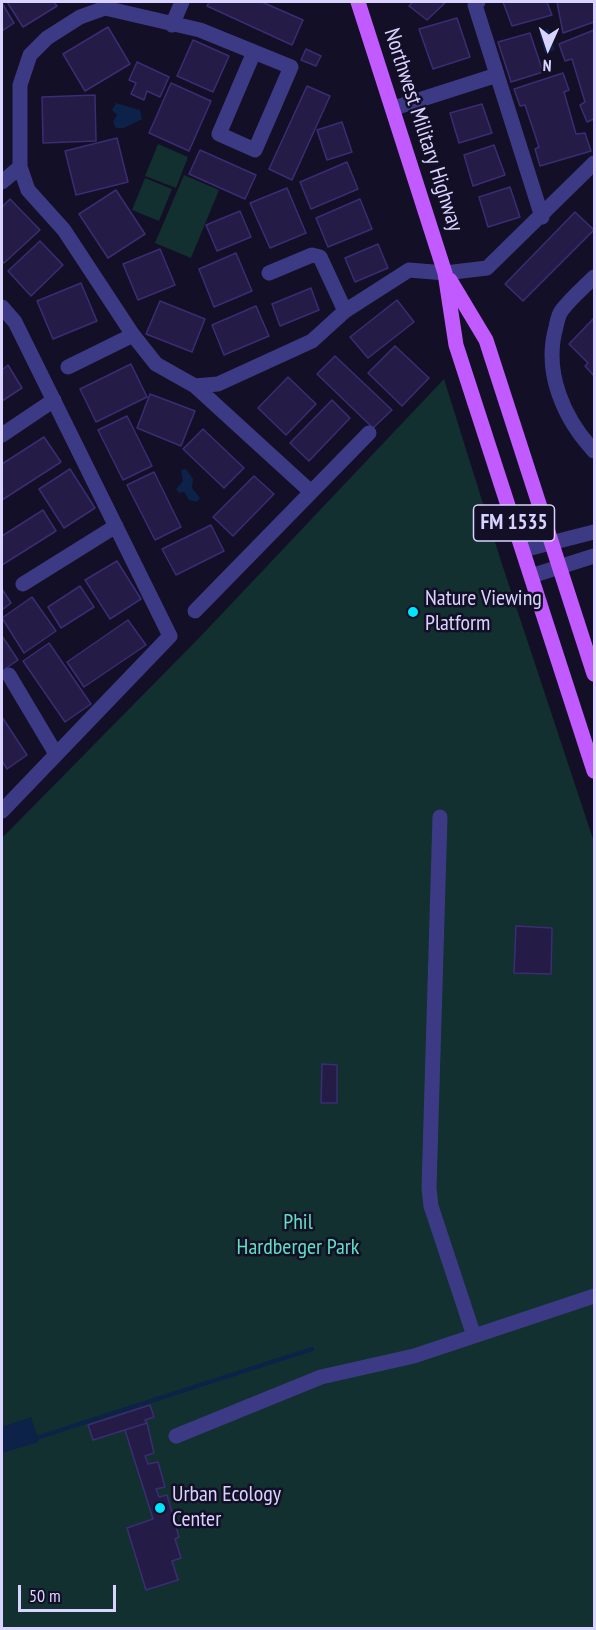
<!DOCTYPE html>
<html>
<head>
<meta charset="utf-8">
<style>
	body { margin:0 }
	#map { position:relative; width:596px; height:1630px; overflow:hidden; background:#130f26; font-family:"PT Sans Narrow",sans-serif }
	canvas { display:block }
	.frame { position:absolute; inset:0; border:3px solid #d9d4ff; pointer-events:none }
	.north { position:absolute; left:518px; top:18px; width:60px; height:60px; -webkit-text-stroke:4px #130f26; paint-order:stroke; rotate:183deg; font-size:16px; font-weight:700; line-height:24px; text-align:center; color:#d9d4ff }
	.north::after { content:''; display:block; margin:auto; width:21px; height:27px; background:#d9d4ff; clip-path:polygon(50% 0,100% 100%,50% 72%,0 100%) }
	.scale { position:absolute; left:18px; top:1585px; width:98px; height:27px; box-sizing:border-box; border:3px solid #d9d4ff; border-top:0; padding-left:8px; font-size:18px; line-height:21px; white-space:nowrap; color:#d9d4ff; -webkit-text-stroke:4px #130f26; paint-order:stroke }
</style>
</head>
<body>
<div id="map">
<canvas width="596" height="1630"></canvas>
<div class="frame"></div>
<div class="north">N</div>
<div class="scale">50 m</div>
</div>
<script>
const context = document.querySelector('canvas').getContext('2d');
context.lineJoin = 'round';
function fillPath(path, color) { context.fillStyle = color; context.fill(path, 'evenodd'); }
function strokePath(path, color, width, dash) { context.strokeStyle = color; context.lineWidth = width; context.lineCap = dash ? 'butt' : 'round'; context.setLineDash(dash || []); context.stroke(path); }
function drawText(font, color, halo, rows, align = 'center') {
  context.font = font + ' "PT Sans Narrow",sans-serif'; context.lineWidth = 5; context.setLineDash([]); context.textBaseline = 'middle'; context.strokeStyle = halo; context.fillStyle = color; for (const [text, x, y, turn = 0] of rows) {
    context.save(); context.translate(x, y); context.rotate((+turn || 0) * Math.PI / 180); context.textAlign = isNaN(turn) ? turn : align; if (halo) context.strokeText(text, 0, 0); context.fillText(text, 0, 0); context.restore();
  }
}
fillPath(new Path2D(`
	M158,144L188,157L176,188L145,176Z
	M184,175L219,190L191,258L155,243Z
	M145,178L172,189L159,221L132,210Z
	M444,379L501,561L594,842V1628H2V838L198,639Z`), '#12302f');
fillPath(new Path2D(`
	M548,29L555,50L545,53L539,32Z
	M116,103L140,110L142,119L124,128H116L113,122L117,115L112,110Z
	M186,469L193,479L192,488L200,498L197,502L189,500L184,492L179,493L176,489L183,481L181,470Z
	M31,1417L39,1442L2,1453V1427Z`), '#0c2248');
strokePath(new Path2D(`
	M33,1439L312,1349`), '#0c2248', 4);
const building = new Path2D(`
	M7,2H54L57,6L23,27Z
	M209,2H262L303,20L292,45L207,6Z
	M413,2H446L427,20L409,6Z
	M503,2H547L552,15L512,26Z
	M557,2H594V22L563,33Z
	M2,3L14,23L2,31Z
	M457,18L470,57L433,69L419,29Z
	M108,27L130,64L85,91L63,54Z
	M594,30V119L587,122L580,105L585,102L572,59L565,61L559,44Z
	M530,33L543,72L511,82L498,42Z
	M193,40L229,56L213,92L177,76Z
	M306,49L321,56L316,66L301,60Z
	M137,62L169,77L160,97L147,91L144,100L131,94L136,83L129,80Z
	M563,73L569,90L564,92L576,134L585,133L591,151L540,166L535,149L539,147L525,105L520,106L514,89Z
	M171,83L211,101L189,151L149,133Z
	M307,86L330,96L292,180L269,169Z
	M95,95L96,141L43,143L42,97Z
	M482,104L492,133L459,143L450,113Z
	M342,122L352,152L327,160L317,130Z
	M117,138L128,182L76,195L65,151Z
	M494,145L505,175L473,186L464,155Z
	M200,150L256,175L245,199L189,174Z
	M347,162L358,189L311,209L300,182Z
	M510,187L520,217L488,227L479,197Z
	M287,188L306,233L270,248L250,203Z
	M116,190L145,234L108,258L79,214Z
	M10,199L40,230L4,263L2,261V207Z
	M360,199L372,229L328,247L316,218Z
	M240,211L251,237L217,251L206,225Z
	M575,212L594,230L523,301L505,284Z
	M40,241L63,265L31,296L8,271Z
	M378,244L388,268L355,282L345,258Z
	M160,249L175,285L138,300L123,264Z
	M236,253L252,291L214,307L199,269Z
	M81,283L97,321L53,339L37,301Z
	M311,288L319,310L280,326L272,304Z
	M397,300L414,322L368,358L350,337Z
	M160,301L205,319L192,352L146,334Z
	M256,306L269,336L224,355L212,325Z
	M594,318V376L585,366L588,363L569,344Z
	M395,346L429,378L402,406L368,373Z
	M335,356L392,410L373,428L317,374Z
	M131,364L147,397L96,422L80,389Z
	M8,365L22,388L2,401V370Z
	M288,377L316,404L286,435L258,408Z
	M150,394L195,411L181,446L137,428Z
	M332,400L350,418L309,461L290,443Z
	M127,416L152,466L123,480L98,430Z
	M203,429L244,468L224,488L183,449Z
	M44,437L61,462L2,500V464Z
	M70,469L95,508L64,528L39,489Z
	M154,472L181,527L155,540L127,485Z
	M254,476L274,494L233,536L213,517Z
	M43,510L56,531L2,565V536Z
	M211,525L224,551L176,575L162,549Z
	M117,561L141,599L110,619L85,580Z
	M80,586L94,607L61,628L48,607Z
	M2,589L11,603L2,610Z
	M32,597L56,631L24,653L2,618Z
	M128,620L146,645L84,687L67,662Z
	M2,636L18,660L2,671Z
	M49,643L91,704L65,722L23,661Z
	M2,717L27,755L7,769L2,761Z
	M516,926L552,928L551,974L514,973Z
	M322,1064L337,1065V1103H321Z
	M150,1405L154,1417L145,1420L147,1423L93,1440L88,1425Z
	M147,1423L154,1453L145,1456L148,1464L158,1462L165,1487L156,1489L159,1497L167,1495L179,1537L175,1539L181,1558L172,1561L178,1580L146,1590L127,1528L153,1519L125,1430Z`);
fillPath(building, '#241b47');
strokePath(building, '#3b2d73', 1.5);
strokePath(new Path2D(`
	M478,2L475,5L542,217
	M172,25L182,2
	M254,52L219,134L255,150L291,67L200,30L105,8L80,17L47,38L30,55L20,85V167L28,190L64,230L133,335L156,364L195,386L218,384L312,341L345,311L409,270L445,273L487,268L594,163
	M394,108L497,75
	M2,182L20,167
	M269,273L312,255L320,257L345,311
	M594,277C584,287 571,298 562,310C558,315 557,322 556,327C543,372 564,419 594,451
	M2,307L15,322L170,636L2,811
	M68,367L133,335
	M195,386L311,492
	M2,435L54,400
	M523,550L594,532
	M531,576L594,556
	M23,584L116,526
	M195,611L369,433
	M9,675L56,754
	M440,817L429,1188L431,1206L474,1336
	M176,1436L321,1377L414,1356L594,1296`), '#3d3a85', 15);
strokePath(new Path2D(`
	M358,2L445,273L456,345L594,771
	M450,280L486,340L594,674`), '#c25bff', 15);
for (const [x, y, r, color] of [
	[413,612,6,"#00e5ff"],
	[160,1508,6,"#00e5ff"]
]) { const dot = new Path2D(); dot.arc(x, y, r, 0, 2 * Math.PI); context.fillStyle = color; context.fill(dot); strokePath(dot, '#130f26', 2); }
for (const [x, y, w] of [
	[514,523,81]
]) { const box = new Path2D(); box.roundRect(x - w / 2, y - 18, w, 36, 4.5); context.fillStyle = '#130f26'; context.fill(box); strokePath(box, '#d9d4ff', 1.5); }
drawText('bold 21px', '#d9d4ff', null, [
	["FM 1535",514,523]
]);
drawText('22px', '#d9d4ff', '#130f26', [
	["Northwest Military Highway",423,130,72]
]);
drawText('22px', '#d9d4ff', '#130f26', [
	["Nature Viewing",425,599],
	["Platform",425,624],
	["Urban Ecology",172,1495],
	["Center",172,1520]
], 'left');
drawText('22px', '#5fe0c0', '#130f26', [
	["Phil",298,1223],
	["Hardberger Park",298,1248]
]);
</script>
</body>
</html>
